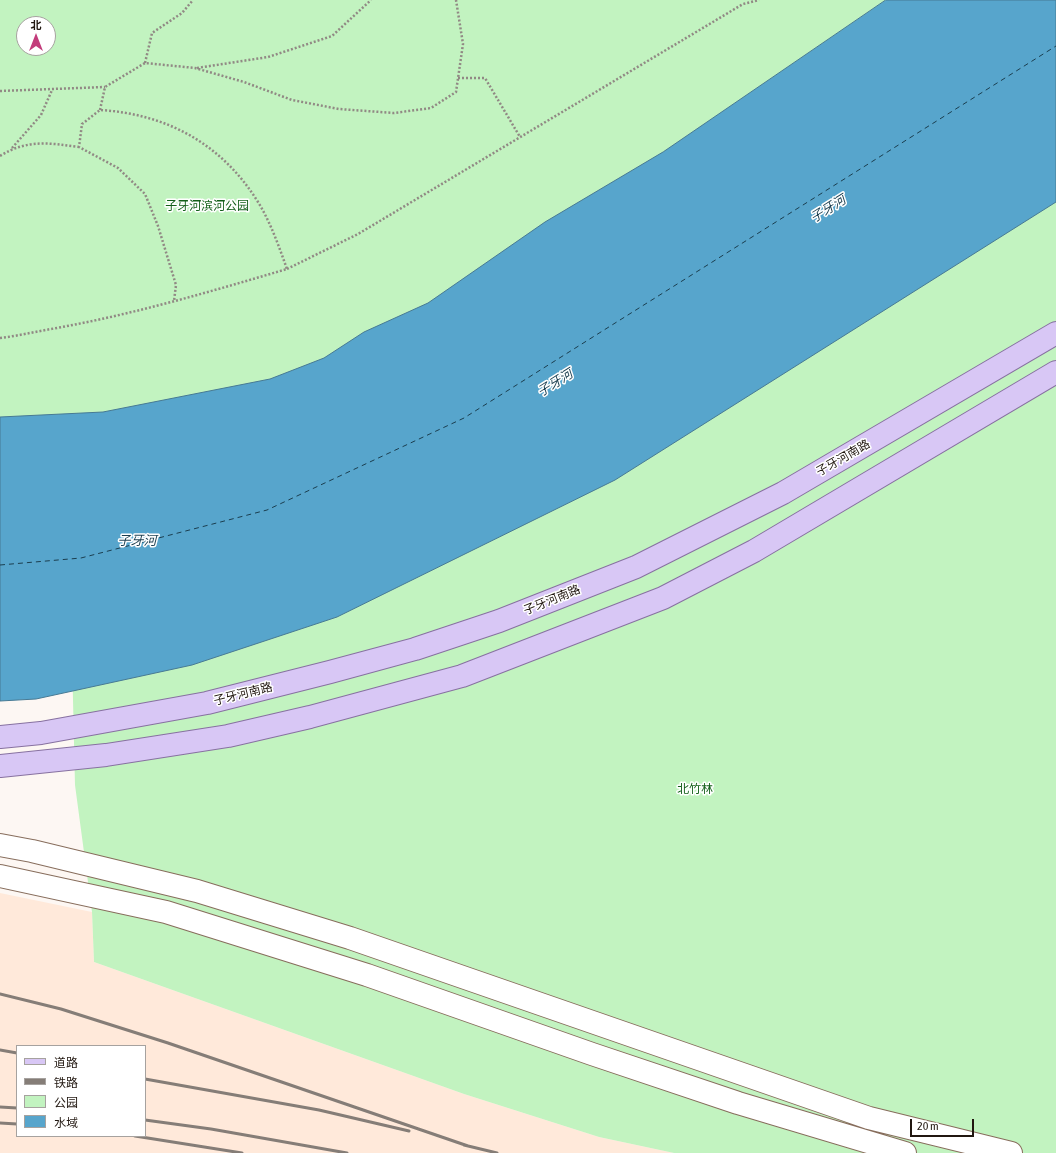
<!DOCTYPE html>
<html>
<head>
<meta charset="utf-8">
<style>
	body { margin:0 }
	#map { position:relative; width:1056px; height:1153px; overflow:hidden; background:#fdf7f3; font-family:"Asap Condensed","Noto Sans SC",sans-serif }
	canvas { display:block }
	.legend { position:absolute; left:16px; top:1045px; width:130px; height:92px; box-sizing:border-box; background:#fff; border:1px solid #a6a29f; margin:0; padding:5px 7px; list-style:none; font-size:12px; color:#211710 }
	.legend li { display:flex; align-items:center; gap:8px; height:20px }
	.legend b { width:20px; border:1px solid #a6a29f }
	.north { position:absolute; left:16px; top:16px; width:40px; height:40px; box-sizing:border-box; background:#fff; border:1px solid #a6a29f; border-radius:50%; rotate:0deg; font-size:11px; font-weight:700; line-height:16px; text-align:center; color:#211710 }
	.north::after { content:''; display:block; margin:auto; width:14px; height:18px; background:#c33c7b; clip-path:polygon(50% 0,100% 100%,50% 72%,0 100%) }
	.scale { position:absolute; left:910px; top:1119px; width:64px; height:18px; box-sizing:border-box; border:2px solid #211710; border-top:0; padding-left:5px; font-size:12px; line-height:14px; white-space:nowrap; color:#211710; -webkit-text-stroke:3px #fff; paint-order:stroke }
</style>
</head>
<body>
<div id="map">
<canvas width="1056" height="1153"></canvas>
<ul class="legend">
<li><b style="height:5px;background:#d8c7f5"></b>道路</li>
<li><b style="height:5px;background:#857d77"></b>铁路</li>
<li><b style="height:11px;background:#c2f3c0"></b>公园</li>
<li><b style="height:11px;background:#57a5cc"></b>水域</li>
</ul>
<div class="north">北</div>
<div class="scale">20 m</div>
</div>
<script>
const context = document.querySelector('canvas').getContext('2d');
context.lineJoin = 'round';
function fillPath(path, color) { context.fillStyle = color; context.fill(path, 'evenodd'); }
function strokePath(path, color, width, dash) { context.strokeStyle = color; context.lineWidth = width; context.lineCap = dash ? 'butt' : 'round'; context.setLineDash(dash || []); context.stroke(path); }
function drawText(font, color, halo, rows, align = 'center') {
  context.font = font + ' "Asap Condensed","Noto Sans SC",sans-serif'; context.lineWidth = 3; context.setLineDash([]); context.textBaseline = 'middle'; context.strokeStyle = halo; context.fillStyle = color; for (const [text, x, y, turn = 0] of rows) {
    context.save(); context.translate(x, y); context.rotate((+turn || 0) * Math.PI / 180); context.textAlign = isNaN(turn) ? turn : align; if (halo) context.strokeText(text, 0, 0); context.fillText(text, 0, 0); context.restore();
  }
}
fillPath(new Path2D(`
	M0,893L92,912L94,962L464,1094L599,1137L674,1153H0ZM17,1046H145V1136H17Z`), '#ffe9da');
fillPath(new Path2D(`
	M0,0H957L367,376L0,450ZM24,24H48V48H24Z
	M1056,168V1153H674L599,1137L464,1094L94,962L92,912L75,785L72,658Z`), '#c2f3c0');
const water = new Path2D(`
	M886,0H1056V202L615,480L337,617L192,665L36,699L0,701V417L103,412L270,379L324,358L364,332L428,303L545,222L663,152Z`);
fillPath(water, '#57a5cc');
strokePath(water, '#477a94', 1);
strokePath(new Path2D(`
	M0,565L81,558L267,510L464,418L1056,46`), '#1b3e4f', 1, [5, 4]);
const minor = new Path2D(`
	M0,845L32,851L197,891L350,938L869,1118L1011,1153
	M0,876L166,912L367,975L592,1054L738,1103L905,1153`);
const major = new Path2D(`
	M0,737L41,733L207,703L330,672L415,649L499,621L636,567L783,493L1056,333
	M0,766L106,755L228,736L310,717L462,676L663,598L754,551L1056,372`);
strokePath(minor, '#876d5c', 24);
strokePath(major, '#8771a0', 24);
strokePath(new Path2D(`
	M145,63L152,33L182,13L193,0
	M197,68L268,57L332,36L371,0
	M458,78H485L520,137
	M0,91L105,87
	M100,110L105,87L145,63L195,68L244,82L292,100L339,109L394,113L431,108L456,92L463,44L456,0
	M12,148L41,115L52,90
	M0,156C27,139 50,143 79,147
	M287,269L358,234L743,4L759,0
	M0,338C17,336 34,332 51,329C131,315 209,292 287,269C279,247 271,223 258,202C222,144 167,114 100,110L82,124L79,147L118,168L145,194L158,226L176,285L174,301`), '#918984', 2.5, [2, 2]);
strokePath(minor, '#fff', 22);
strokePath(major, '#d8c7f5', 22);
strokePath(new Path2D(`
	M0,994L61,1009L168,1043L468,1146
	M0,1050L17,1053
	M145,1079L319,1110L409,1131
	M0,1107L17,1108
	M145,1120L211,1129L347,1153
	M0,1123L17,1124
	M135,1136L242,1153
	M464,1145L497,1153`), '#857d77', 3);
drawText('12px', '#135f19', '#fff', [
	["子牙河滨河公园",207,206],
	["北竹林",695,789]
]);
drawText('12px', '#211710', '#fff', [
	["子牙河南路",843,458,-30],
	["子牙河南路",552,600,-22],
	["子牙河南路",243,694,-14]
]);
drawText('italic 13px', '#1b3e4f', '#fff', [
	["子牙河",828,209,-32],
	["子牙河",555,383,-32],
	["子牙河",137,541]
]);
</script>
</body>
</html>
